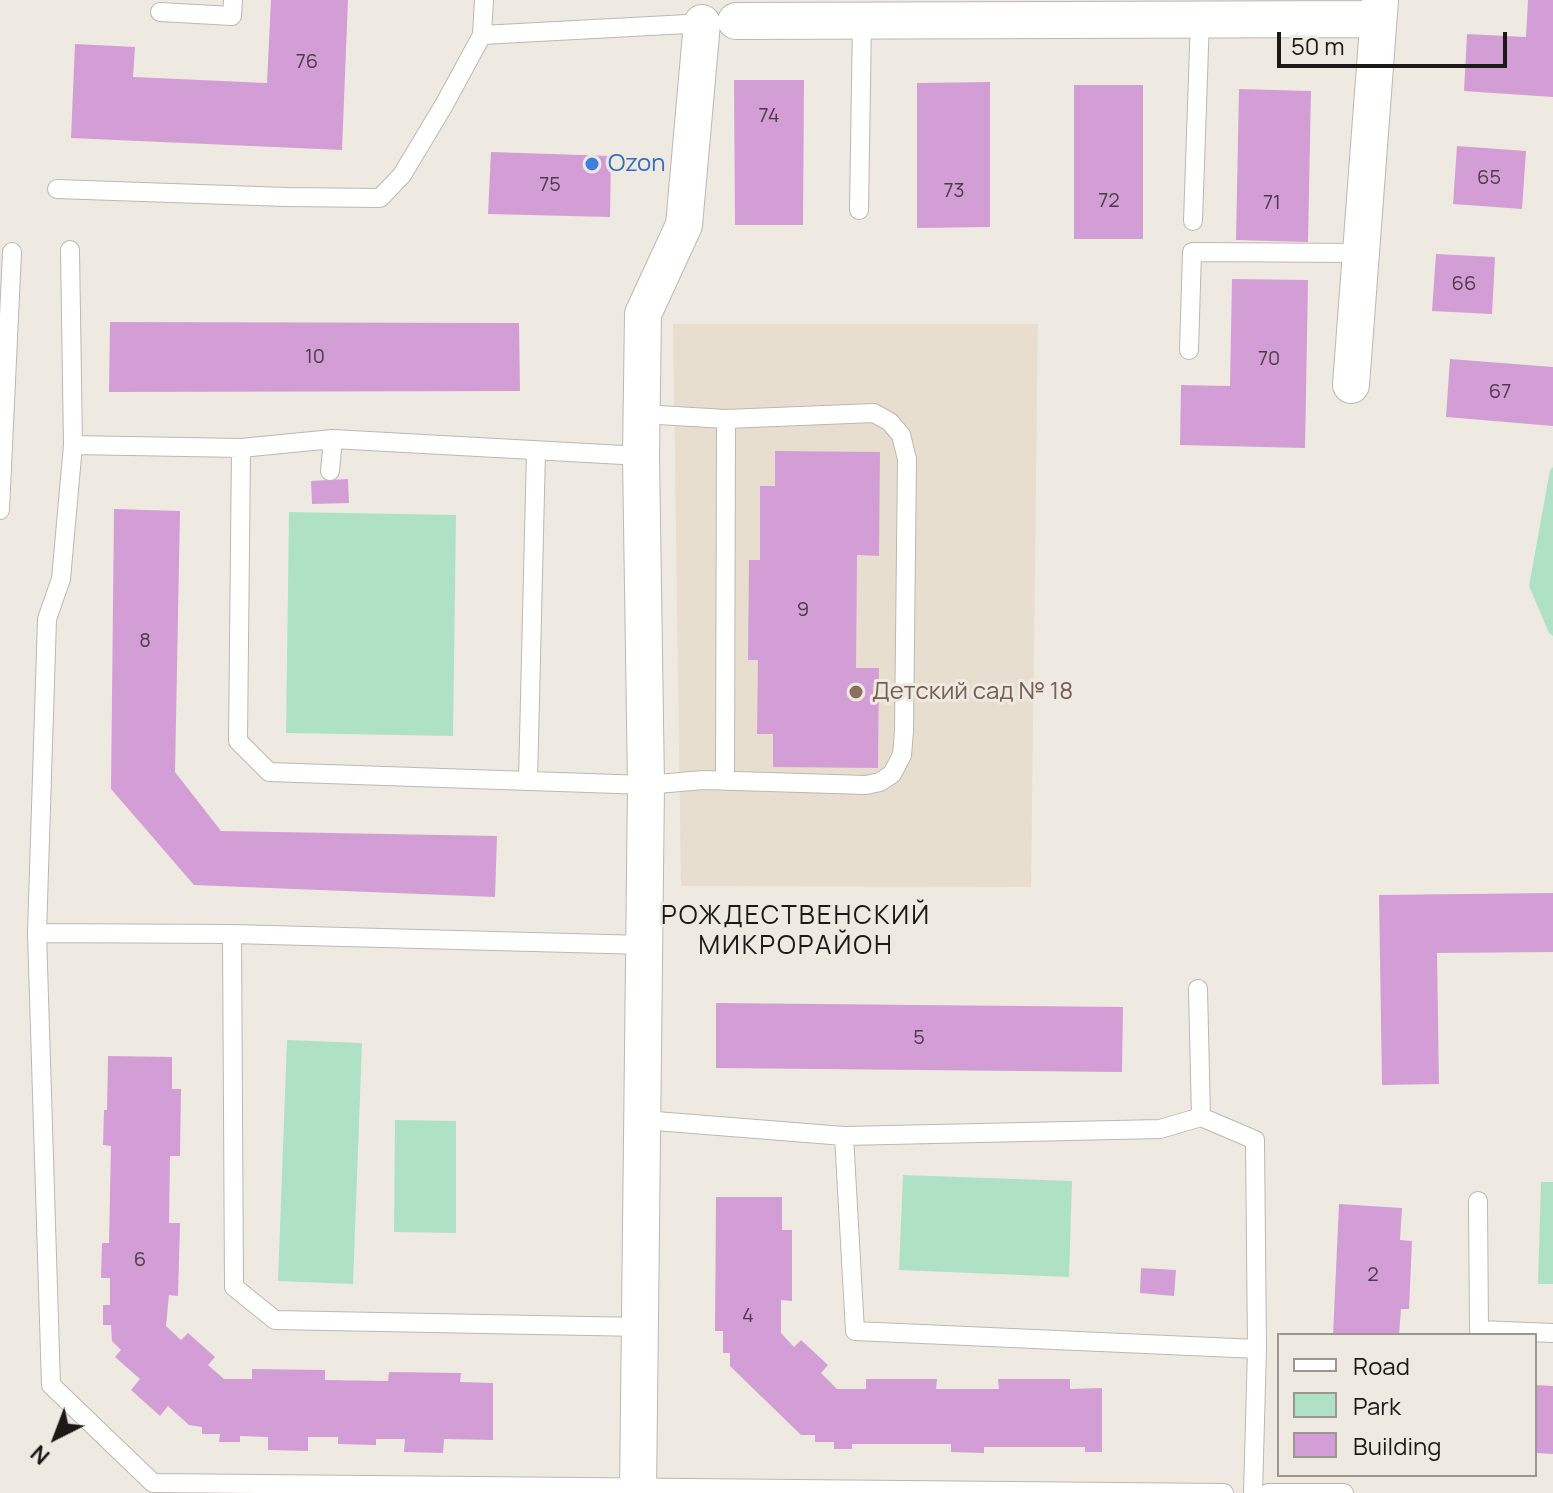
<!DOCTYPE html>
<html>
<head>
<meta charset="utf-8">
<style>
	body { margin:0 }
	#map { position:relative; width:1553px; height:1493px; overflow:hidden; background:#efeae1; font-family:Manrope,sans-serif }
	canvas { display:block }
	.legend { position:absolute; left:1277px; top:1333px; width:260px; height:144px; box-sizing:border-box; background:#efeae1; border:2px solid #9b9790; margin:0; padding:10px 14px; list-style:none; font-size:24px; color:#1c1a17 }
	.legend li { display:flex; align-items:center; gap:16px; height:40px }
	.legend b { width:40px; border:2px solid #9b9790 }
	.north { position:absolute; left:16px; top:1397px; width:80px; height:80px; -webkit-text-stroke:6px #efeae1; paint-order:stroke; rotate:222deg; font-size:22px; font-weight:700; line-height:32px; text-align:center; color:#1c1a17 }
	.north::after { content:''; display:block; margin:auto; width:28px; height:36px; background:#1c1a17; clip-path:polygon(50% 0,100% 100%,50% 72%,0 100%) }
	.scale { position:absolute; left:1277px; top:32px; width:230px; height:36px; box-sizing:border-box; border:4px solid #1c1a17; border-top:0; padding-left:10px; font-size:24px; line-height:28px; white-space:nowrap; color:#1c1a17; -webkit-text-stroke:6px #efeae1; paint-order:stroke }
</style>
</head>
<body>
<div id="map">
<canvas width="1553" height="1493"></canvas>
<ul class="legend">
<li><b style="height:10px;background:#fff"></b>Road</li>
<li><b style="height:22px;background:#afe2c5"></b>Park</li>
<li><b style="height:22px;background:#d39ed5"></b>Building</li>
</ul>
<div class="north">N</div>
<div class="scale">50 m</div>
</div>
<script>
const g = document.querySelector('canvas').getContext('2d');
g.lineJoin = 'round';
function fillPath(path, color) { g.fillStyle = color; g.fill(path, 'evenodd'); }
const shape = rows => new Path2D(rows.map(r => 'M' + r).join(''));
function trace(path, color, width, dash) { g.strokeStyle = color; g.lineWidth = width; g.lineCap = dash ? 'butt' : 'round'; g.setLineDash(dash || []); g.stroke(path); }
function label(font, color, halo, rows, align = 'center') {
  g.font = font + ' Manrope,sans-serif'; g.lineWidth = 6; g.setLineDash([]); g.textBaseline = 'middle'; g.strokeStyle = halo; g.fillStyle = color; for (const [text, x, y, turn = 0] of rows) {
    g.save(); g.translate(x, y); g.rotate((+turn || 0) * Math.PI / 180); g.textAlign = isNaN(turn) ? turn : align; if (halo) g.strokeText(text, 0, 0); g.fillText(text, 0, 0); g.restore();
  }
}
fillPath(shape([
	[673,324,1038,324,1031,887,681,886]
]), '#e7decf');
fillPath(shape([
	[1553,467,1553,636,1549,633,1529,586,1550,470],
	[289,512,456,515,453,736,286,733],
	[287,1040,362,1043,353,1284,278,1281],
	[395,1120,456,1121,456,1233,394,1232],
	[903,1175,1072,1181,1069,1277,899,1270],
	[1541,1182,1553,1182,1553,1284,1538,1284]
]), '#afe2c5');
fillPath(shape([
	[271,0,348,0,342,150,71,138,75,44,135,47,133,77,267,83],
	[1528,0,1553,0,1553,97,1464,91,1467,34,1526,37],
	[734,80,804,80,803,225,735,225],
	[990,82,990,227,917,228,917,83],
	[1074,85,1143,85,1143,239,1074,239],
	[1239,89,1311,91,1308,242,1236,240],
	[1457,146,1526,151,1522,209,1453,204],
	[491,152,611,156,610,217,488,214],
	[1436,254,1495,257,1492,314,1432,311],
	[1232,279,1308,280,1305,448,1180,445,1181,385,1230,386],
	[110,322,519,323,520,391,109,392],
	[1450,359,1553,367,1553,426,1446,417],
	[775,451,880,452,879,556,857,555,856,668,879,668,878,768,773,767,773,734,757,734,758,660,748,660,749,560,760,560,760,486,775,486],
	[348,479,349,503,312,504,311,481],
	[114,509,180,511,175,772,221,831,497,836,495,897,194,885,111,789],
	[1553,893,1553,952,1437,953,1439,1084,1382,1085,1379,895],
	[716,1003,1123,1007,1122,1072,716,1068],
	[108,1056,172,1057,172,1089,181,1089,180,1156,170,1156,169,1223,180,1223,178,1296,169,1295,166,1326,181,1340,188,1333,215,1357,208,1365,224,1379,252,1379,252,1369,325,1370,325,1380,388,1381,389,1372,461,1373,460,1382,493,1383,493,1440,444,1439,443,1453,404,1452,405,1439,376,1439,376,1445,338,1444,338,1437,308,1437,308,1451,268,1450,268,1437,240,1436,240,1442,219,1442,220,1434,202,1434,202,1427,189,1425,168,1406,160,1416,131,1390,140,1379,115,1357,121,1350,112,1341,111,1325,103,1325,103,1305,110,1305,110,1278,101,1278,102,1243,109,1243,111,1146,103,1145,104,1110,107,1110],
	[716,1197,782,1197,782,1230,792,1230,792,1301,781,1300,781,1333,794,1347,801,1340,828,1365,821,1373,837,1389,866,1389,866,1379,937,1379,936,1389,999,1389,998,1379,1070,1379,1070,1389,1102,1388,1102,1452,1085,1452,1085,1447,984,1447,984,1453,951,1452,951,1444,852,1444,852,1449,834,1449,834,1442,815,1442,815,1435,801,1435,730,1366,730,1353,723,1353,723,1331,715,1331],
	[1339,1204,1402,1208,1400,1240,1412,1241,1409,1309,1401,1309,1399,1335,1333,1335],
	[1141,1268,1176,1270,1174,1296,1140,1293],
	[1535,1385,1553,1386,1553,1454,1535,1453]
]), '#d39ed5');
const lane = shape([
	[160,12,232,16,233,0],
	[482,35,484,0],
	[57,189,286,197,380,198,402,175,444,105,482,35,706,23],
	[859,210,862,21],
	[1193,221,1200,19],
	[70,250,73,445],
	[1189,350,1192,252,1361,253],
	[333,439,641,456],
	[241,448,73,445,61,579,47,619,37,933,232,934,645,945],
	[330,471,333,439,241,448,238,741,269,772,646,785,703,780,866,785,880,782,892,774,902,755,904,731,907,459,901,435,890,422,874,413,726,419,641,414],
	[0,510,12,252],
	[528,781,536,451],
	[725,781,726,419],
	[37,933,51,1385,153,1483,1224,1493],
	[232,934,234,1287,275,1320,641,1327],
	[1198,989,1201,1117,1160,1129,844,1136,855,1331,1257,1349,1253,1493],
	[1201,1117,1255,1140,1257,1349],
	[643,1120,844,1136],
	[1478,1201,1479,1330,1553,1333],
	[1268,1493,1344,1493]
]);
const street = shape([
	[736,21,1378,19],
	[1351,385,1380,0],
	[638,1493,646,785,641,456,643,314,684,225,702,23]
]);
trace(lane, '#bdb8af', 20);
trace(street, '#bdb8af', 38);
trace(lane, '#fff', 18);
trace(street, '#fff', 36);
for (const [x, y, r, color] of [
	[592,164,8,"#3f7fe0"],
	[856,692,8,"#8d6e63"]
]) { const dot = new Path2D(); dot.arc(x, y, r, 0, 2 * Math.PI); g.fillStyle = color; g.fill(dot); trace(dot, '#efeae1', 3); }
label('20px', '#4a3b46', null, [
	["76",307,62],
	["74",769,116],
	["65",1489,178],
	["75",550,185],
	["73",954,191],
	["72",1109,201],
	["71",1272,203],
	["66",1464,284],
	["10",315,357],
	["70",1269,359],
	["67",1500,392],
	["9",803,610],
	["8",145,641],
	["5",919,1038],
	["6",140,1260],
	["2",1373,1275],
	["4",748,1316]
]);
label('24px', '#366cbe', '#efeae1', [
	["Ozon",608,164]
], 'left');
label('24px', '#785e54', '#efeae1', [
	["Детский сад № 18",872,692]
], 'left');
g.letterSpacing = '2px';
label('26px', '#1c1a17', '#efeae1', [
	["РОЖДЕСТВЕНСКИЙ",796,917],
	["МИКРОРАЙОН",796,947]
]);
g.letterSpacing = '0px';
</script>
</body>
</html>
